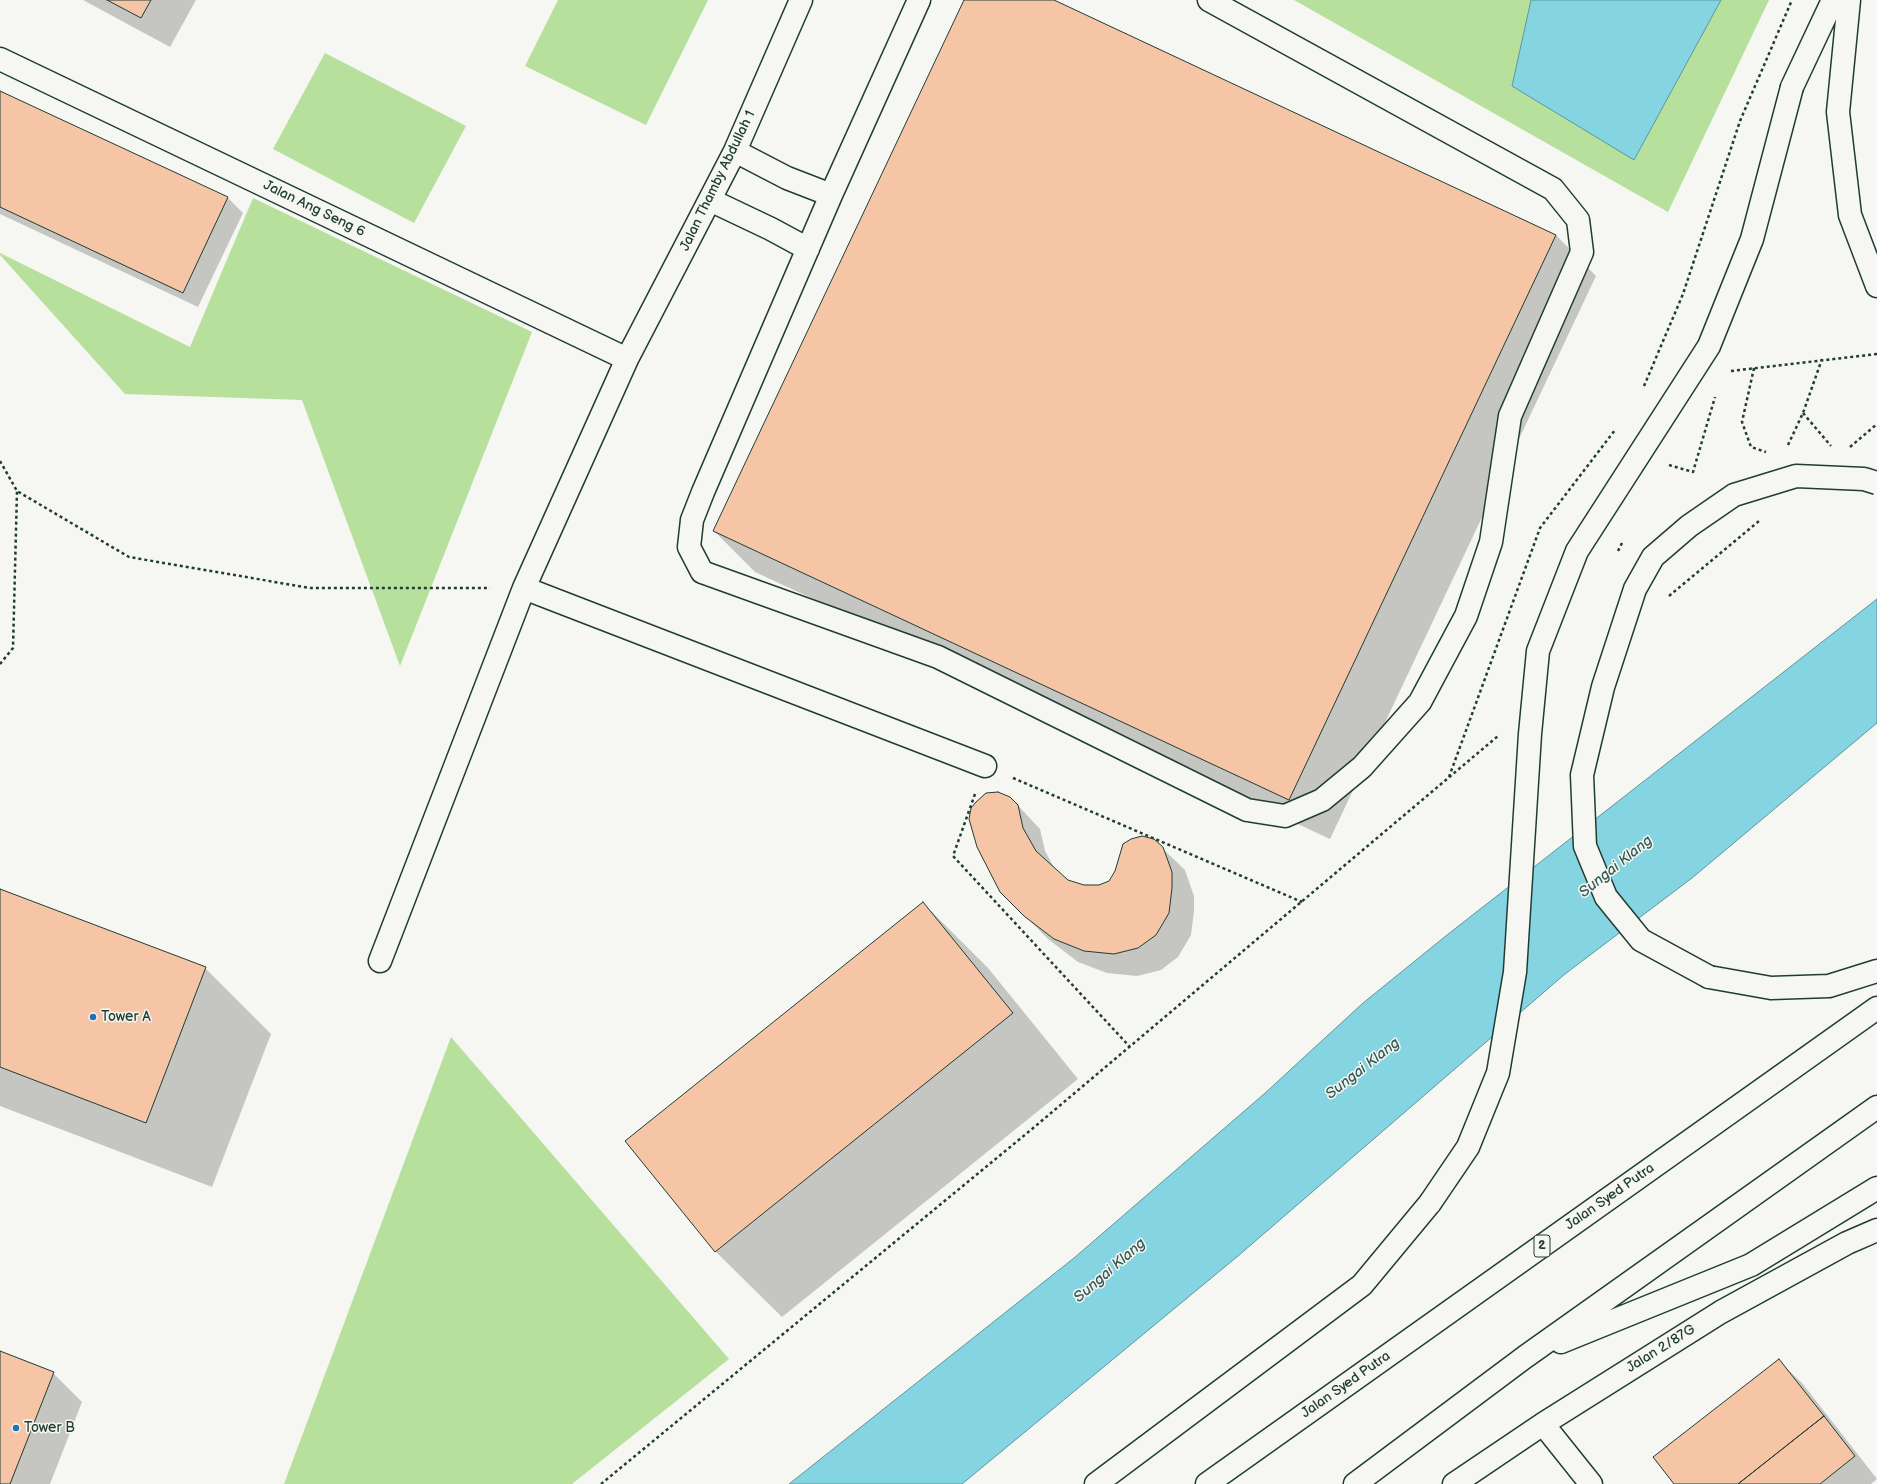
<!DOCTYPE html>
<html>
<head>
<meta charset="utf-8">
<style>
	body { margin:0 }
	canvas { display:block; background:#f6f6f2 }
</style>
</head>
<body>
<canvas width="1877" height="1484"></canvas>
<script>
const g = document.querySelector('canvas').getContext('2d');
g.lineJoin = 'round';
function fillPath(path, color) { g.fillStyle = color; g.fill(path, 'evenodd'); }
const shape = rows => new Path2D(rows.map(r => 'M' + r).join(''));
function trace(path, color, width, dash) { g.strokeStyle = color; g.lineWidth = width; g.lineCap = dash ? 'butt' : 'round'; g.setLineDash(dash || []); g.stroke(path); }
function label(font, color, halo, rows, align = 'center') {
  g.font = font + ' "Balsamiq Sans",sans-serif'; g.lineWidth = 3; g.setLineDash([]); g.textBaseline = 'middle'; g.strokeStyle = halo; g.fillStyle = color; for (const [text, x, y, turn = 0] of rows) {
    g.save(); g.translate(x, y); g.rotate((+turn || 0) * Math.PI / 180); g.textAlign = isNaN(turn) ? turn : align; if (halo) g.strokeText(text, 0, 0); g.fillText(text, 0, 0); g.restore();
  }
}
fillPath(shape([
	[558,0,708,0,646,125,525,66],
	[1294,0,1769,0,1668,212],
	[325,53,466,126,414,223,273,149],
	[253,198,532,332,400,666,302,400,125,394,0,255,0,253,190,347],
	[451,1037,729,1359,572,1484,284,1484]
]), '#b7e09d');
const water = shape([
	[1531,0,1721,0,1634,160,1512,86,1531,0],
	[1877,599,1877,723,1692,878,1565,974,1238,1256,962,1484,789,1484,1074,1258,1264,1094,1363,1003,1447,935,1877,599]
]);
fillPath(water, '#85d4e2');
trace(water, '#5c989c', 1);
fillPath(shape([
	[83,0,196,0,170,47],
	[965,0,1052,0,1556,235,1596,276,1330,839,755,572,714,531],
	[0,92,228,198,243,213,198,307,0,214],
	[1010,797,1040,829,1045,851,1056,871,1067,881,1084,886,1100,886,1110,882,1162,848,1185,870,1194,896,1194,911,1191,935,1178,957,1161,970,1137,976,1107,973,1078,962,1048,939,1001,892],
	[0,890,205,968,271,1034,212,1187,0,1106],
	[923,903,988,968,1078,1079,782,1317,716,1252,626,1141],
	[0,1352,53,1373,82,1402,50,1484,0,1484],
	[1779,1361,1802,1383,1877,1479,1871,1484,1676,1484]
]), '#0003');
const building = shape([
	[107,0,151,0,141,18,107,0],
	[964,0,1054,0,1556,235,1289,800,713,531,964,0],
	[0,91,228,197,183,293,0,207,0,91],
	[998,792,1010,797,1018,805,1023,828,1036,851,1068,880,1084,885,1099,885,1109,881,1115,871,1123,844,1131,839,1142,836,1154,839,1163,847,1172,872,1172,888,1169,913,1156,935,1138,948,1114,954,1084,951,1054,939,1024,916,1000,892,977,847,969,819,971,808,976,802,986,793,998,792],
	[0,889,206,967,146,1123,0,1067,0,889],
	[923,902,1013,1013,715,1252,625,1141,923,902],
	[0,1351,54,1372,10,1484,0,1484,0,1351],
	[1779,1359,1824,1416,1738,1484,1674,1484,1653,1457,1779,1359],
	[1824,1416,1855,1456,1820,1484,1738,1484,1824,1416]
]);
fillPath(building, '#f6c5a6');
trace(building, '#1f3d34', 1);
const minor = shape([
	[919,0,831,195,703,492,692,520,689,547,702,572,938,657,1247,810,1285,816,1322,800,1362,767,1420,702,1466,616,1491,542,1510,416,1582,252,1578,220,1553,189,1209,0],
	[0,59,627,359],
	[735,151,787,178,831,195],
	[710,200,771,229,808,249],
	[524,588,985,766],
	[380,961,524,588,627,359,735,151,801,0],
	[1543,1424,1591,1484],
	[1454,1484,1543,1424,1721,1312,1847,1243,1877,1230]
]);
const major = shape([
	[1849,0,1838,112,1850,215,1877,286],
	[1792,87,1833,0],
	[1709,977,1771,988,1829,986,1877,971],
	[1561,1342,1751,1265,1877,1188],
	[1096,1484,1362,1285,1430,1203],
	[1207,1484,1877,1008],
	[1355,1484,1525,1357,1877,1107]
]);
trace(minor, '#1f3d34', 25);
trace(major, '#1f3d34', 25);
trace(shape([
	[1754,368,1742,422,1751,447,1766,452],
	[1731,371,1877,354],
	[1644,386,1683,294,1740,121,1792,0],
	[1803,413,1831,446],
	[1788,445,1803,413,1822,359],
	[1850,447,1877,424],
	[0,461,17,491,129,557,310,588,490,588],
	[1669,465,1693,472,1715,397],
	[1618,551,1623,541],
	[1669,596,1759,521],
	[0,664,13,648,17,491],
	[1449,777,1540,528,1615,430],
	[1013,778,1302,902],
	[975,794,953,856,1130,1047],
	[601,1484,1032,1129,1498,736]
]), '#1f3d34', 2.5, [3, 3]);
trace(minor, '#f6f6f2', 22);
trace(major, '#f6f6f2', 22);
const majorBridge = shape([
	[1709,977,1641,940,1606,897,1585,846,1582,775,1603,687,1635,589,1653,557,1689,526,1734,495,1796,476,1864,479,1877,483],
	[1430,1203,1468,1147,1498,1073,1515,972,1530,734,1538,651,1577,551,1709,346,1752,239,1792,87]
]);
trace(majorBridge, '#1f3d34', 25, []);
trace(majorBridge, '#f6f6f2', 22);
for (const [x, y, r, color] of [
	[93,1017,4,"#1f6fb2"],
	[16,1428,4,"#1f6fb2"]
]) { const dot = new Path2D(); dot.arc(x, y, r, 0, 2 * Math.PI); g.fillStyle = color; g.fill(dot); trace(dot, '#f6f6f2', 1.5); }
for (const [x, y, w] of [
	[1542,1246,16]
]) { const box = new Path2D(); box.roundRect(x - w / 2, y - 11, w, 22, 3); g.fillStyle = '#f6f6f2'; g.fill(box); trace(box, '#1f3d34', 1); }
label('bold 13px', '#1f3d34', null, [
	["2",1542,1246]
]);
label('14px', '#1f3d34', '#f6f6f2', [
	["Jalan Thamby Abdullah 1",718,181,-64],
	["Jalan Ang Seng 6",314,209,26],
	["Jalan Syed Putra",1610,1197,-35],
	["Jalan 2/87G",1661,1349,-32],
	["Jalan Syed Putra",1346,1385,-35]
]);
label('14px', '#1f3d34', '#f6f6f2', [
	["Tower A",101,1017],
	["Tower B",24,1428]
], 'left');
label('italic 15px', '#335b57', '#f6f6f2', [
	["Sungai Klang",1616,867,-39],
	["Sungai Klang",1363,1069,-38],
	["Sungai Klang",1110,1271,-41]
]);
</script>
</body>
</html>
